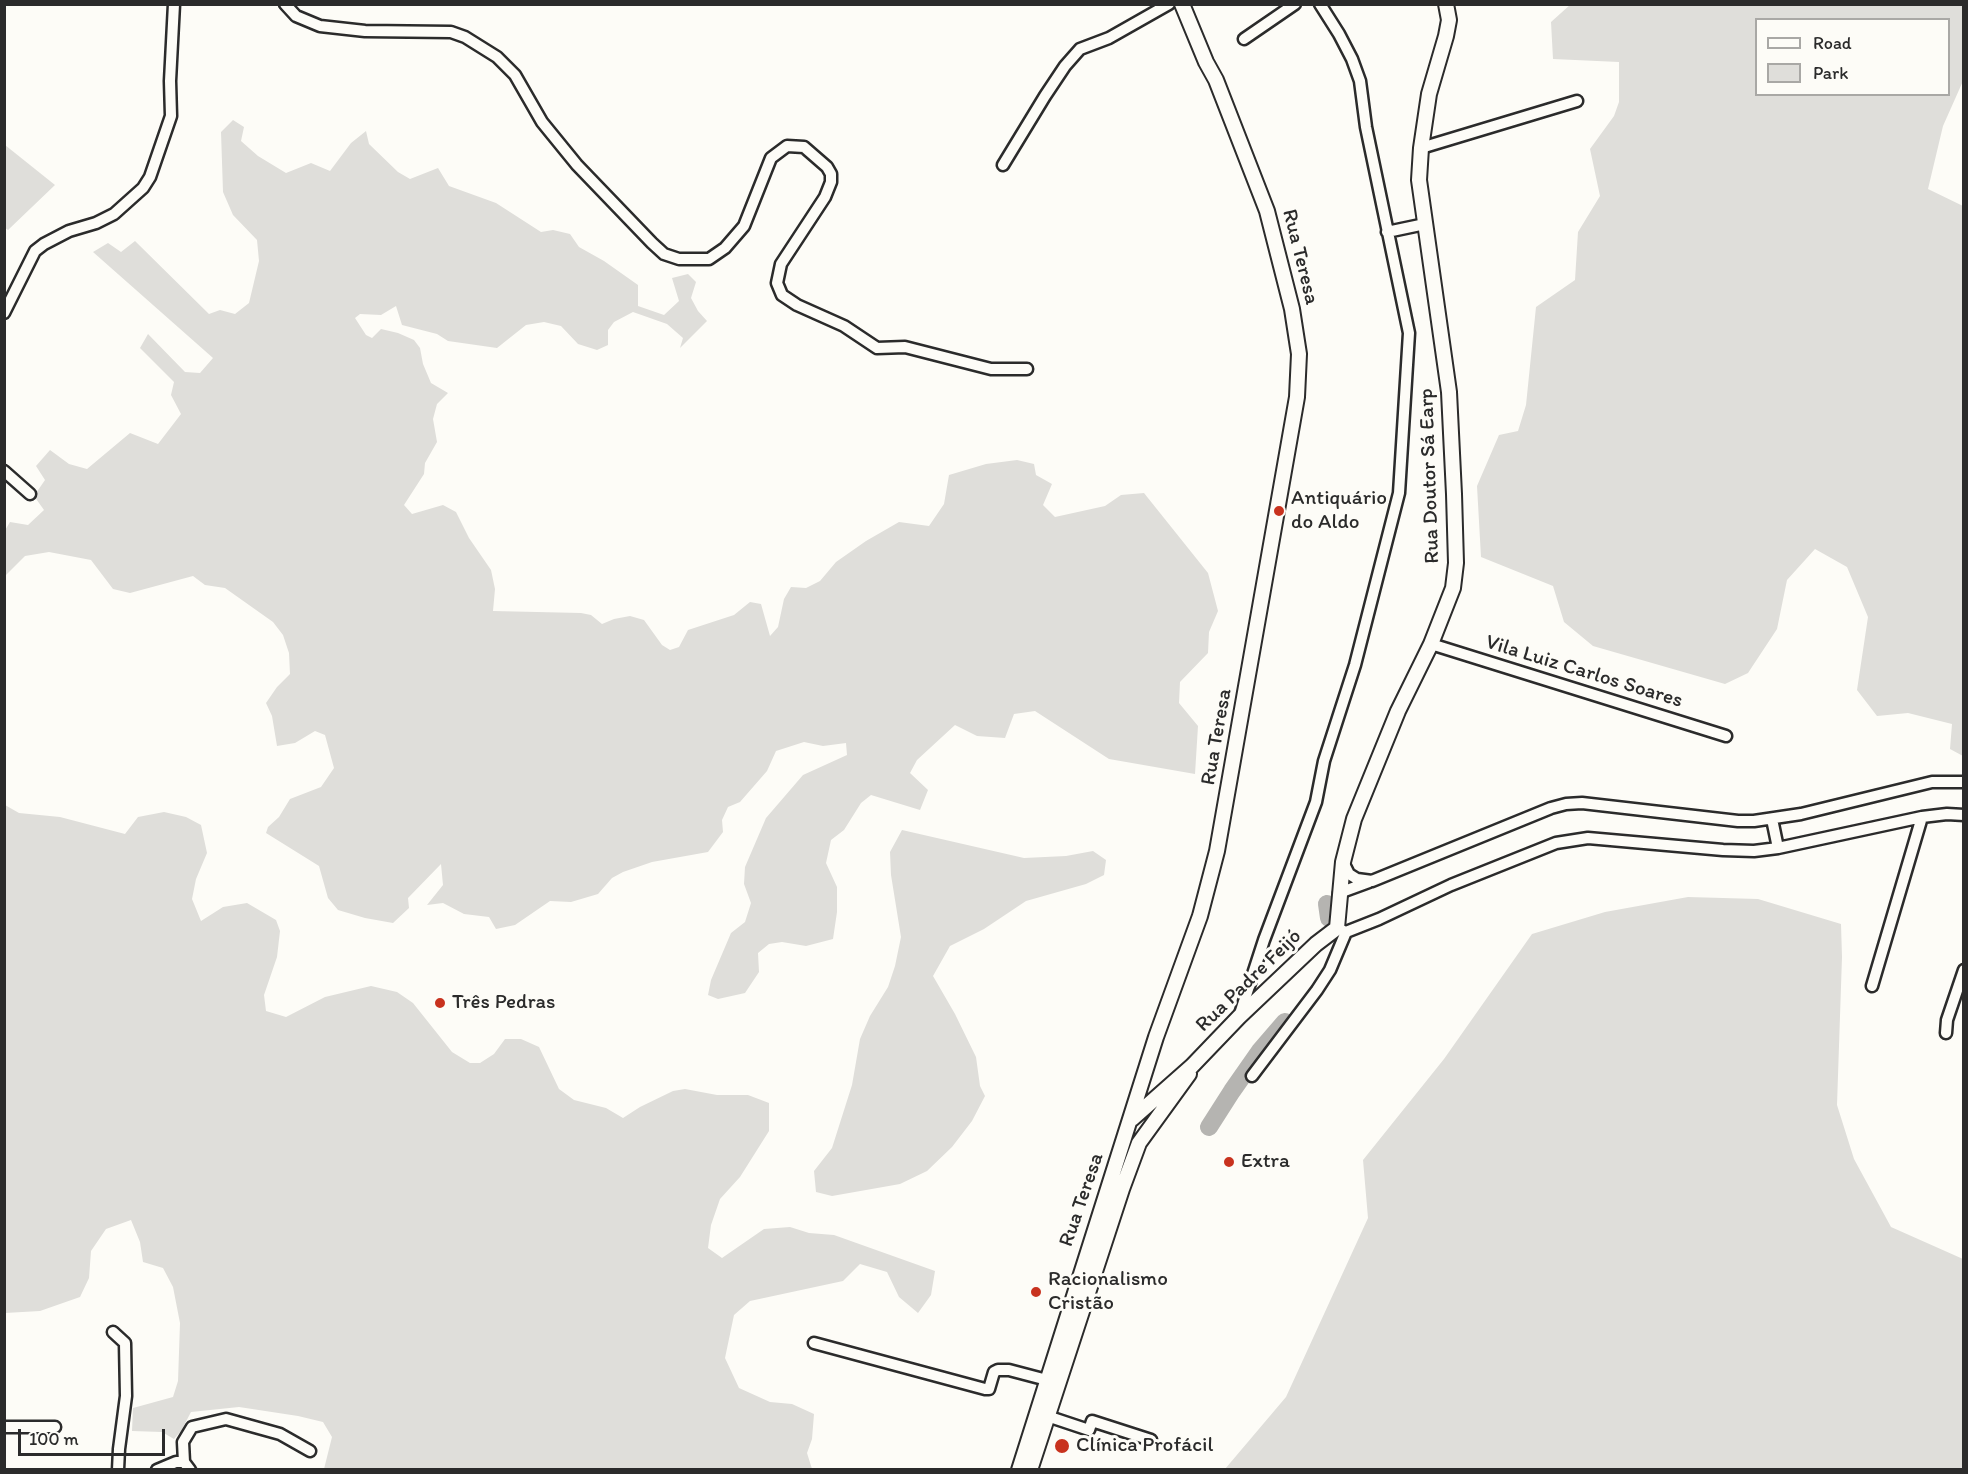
<!DOCTYPE html>
<html>
<head>
<meta charset="utf-8">
<style>
	body { margin:0 }
	#map { position:relative; width:1968px; height:1474px; overflow:hidden; background:#fdfcf7; font-family:Itim,sans-serif }
	canvas { display:block }
	.frame { position:absolute; inset:0; border:6px solid #2b2b2b; pointer-events:none }
	.legend { position:absolute; left:1755px; top:18px; width:195px; height:78px; box-sizing:border-box; background:#fdfcf7; border:2px solid #a9a8a5; margin:0; padding:8px 10px; list-style:none; font-size:18px; color:#2b2b2b }
	.legend li { display:flex; align-items:center; gap:12px; height:30px }
	.legend b { width:30px; border:2px solid #a9a8a5 }
	.scale { position:absolute; left:18px; top:1429px; width:147px; height:27px; box-sizing:border-box; border:3px solid #2b2b2b; border-top:0; padding-left:8px; font-size:18px; line-height:21px; white-space:nowrap; color:#2b2b2b; -webkit-text-stroke:4px #fdfcf7; paint-order:stroke }
</style>
</head>
<body>
<div id="map">
<canvas width="1968" height="1474"></canvas>
<div class="frame"></div>
<ul class="legend">
<li><b style="height:8px;background:#fdfcf7"></b>Road</li>
<li><b style="height:16px;background:#dfdeda"></b>Park</li>
</ul>
<div class="scale">100 m</div>
</div>
<script>
const g = document.querySelector('canvas').getContext('2d');
g.lineJoin = 'round';
function fillPath(path, color) { g.fillStyle = color; g.fill(path, 'evenodd'); }
const shape = rows => new Path2D(rows.map(r => 'M' + r).join(''));
function trace(path, color, width, dash) { g.strokeStyle = color; g.lineWidth = width; g.lineCap = dash ? 'butt' : 'round'; g.setLineDash(dash || []); g.stroke(path); }
function label(font, color, halo, rows, align = 'center') {
  g.font = font + ' Itim,sans-serif'; g.lineWidth = 6; g.setLineDash([]); g.textBaseline = 'middle'; g.strokeStyle = halo; g.fillStyle = color; for (const [text, x, y, turn = 0] of rows) {
    g.save(); g.translate(x, y); g.rotate((+turn || 0) * Math.PI / 180); g.textAlign = isNaN(turn) ? turn : align; if (halo) g.strokeText(text, 0, 0); g.fillText(text, 0, 0); g.restore();
  }
}
fillPath(shape([
	[1571,4,1963,5,1963,81,1943,126,1928,189,1963,206,1963,756,1950,749,1952,724,1908,713,1877,716,1857,690,1868,617,1847,567,1815,549,1787,580,1777,629,1748,673,1725,684,1593,646,1564,622,1553,586,1481,557,1477,486,1499,435,1518,431,1526,405,1536,307,1575,280,1578,232,1600,196,1590,149,1614,116,1619,102,1619,62,1553,59,1551,22],
	[1756,20,1948,20,1948,94,1756,94],
	[233,120,244,127,241,141,258,156,286,173,311,163,330,171,351,143,366,131,369,144,398,172,410,179,438,168,449,186,496,203,541,232,553,230,570,234,579,247,604,261,638,285,638,306,664,315,679,301,672,278,688,274,696,282,691,298,698,311,707,321,680,348,683,338,667,324,633,312,614,322,608,330,608,345,597,350,578,344,561,326,544,322,526,325,497,348,448,341,437,334,402,325,396,306,381,315,360,314,355,318,366,335,372,338,381,329,398,333,414,340,420,348,423,364,431,383,448,393,437,404,433,419,437,442,425,463,424,474,404,505,412,514,443,505,456,512,469,538,491,570,495,589,493,611,581,613,591,615,602,624,614,619,630,616,644,620,662,645,670,650,679,647,688,630,734,615,750,602,761,604,770,636,778,627,784,599,791,587,806,588,820,581,836,562,866,541,899,522,929,526,944,504,949,475,986,464,1017,460,1034,464,1036,475,1052,484,1043,505,1055,517,1105,506,1121,495,1144,493,1208,573,1218,611,1209,632,1208,653,1180,682,1179,703,1198,726,1195,774,1109,759,1035,711,1014,714,1005,738,977,736,955,725,917,760,910,773,928,790,920,810,871,795,861,803,844,830,831,840,826,863,837,887,837,912,833,939,806,946,782,942,769,944,758,953,759,972,745,993,718,999,708,995,711,980,731,933,745,922,751,903,744,884,745,867,766,818,803,775,847,755,846,743,823,746,804,742,776,751,767,771,740,802,728,807,722,820,723,832,708,852,652,862,623,872,612,878,598,894,571,902,550,901,515,925,496,929,489,917,464,914,443,903,427,905,443,885,441,864,408,898,409,908,393,923,365,918,338,910,328,898,319,866,266,833,268,827,279,817,290,799,321,787,334,768,325,735,315,731,295,743,277,746,272,716,266,703,277,687,290,674,289,653,283,635,273,622,225,588,205,585,193,576,130,593,113,589,91,560,49,552,25,556,5,576,4,532,10,522,28,525,44,510,34,496,45,480,36,466,50,450,69,464,87,469,130,433,158,444,181,414,171,395,174,382,140,348,148,334,185,372,200,373,213,358,93,252,108,243,121,252,135,241,209,314,220,310,235,314,249,303,259,261,257,240,233,215,223,192,221,132],
	[5,145,55,185,8,230,4,227],
	[5,805,19,813,60,817,125,834,138,817,164,812,186,817,201,825,207,853,196,879,192,899,201,921,223,907,247,903,276,920,280,931,277,957,264,995,266,1011,286,1017,325,997,371,986,397,992,413,1003,452,1052,470,1063,480,1063,494,1054,505,1039,521,1039,539,1047,559,1089,574,1100,606,1108,623,1118,640,1107,673,1091,685,1089,717,1095,748,1095,769,1103,769,1131,740,1177,720,1199,711,1225,708,1248,722,1258,764,1229,790,1227,809,1233,834,1235,935,1271,931,1295,918,1313,899,1297,887,1272,860,1264,843,1281,750,1301,734,1315,725,1358,739,1388,770,1402,792,1404,814,1414,812,1439,807,1453,812,1469,324,1469,332,1437,323,1422,298,1416,239,1407,191,1412,181,1431,174,1439,162,1432,132,1431,133,1408,173,1397,178,1381,180,1323,173,1287,163,1268,143,1262,140,1242,131,1220,106,1229,91,1251,89,1278,80,1297,40,1311,5,1313],
	[902,830,1024,858,1066,856,1093,851,1106,860,1104,875,1086,884,1026,901,984,929,950,946,933,976,955,1014,976,1057,980,1086,985,1096,972,1121,952,1147,927,1171,900,1184,832,1196,816,1192,814,1171,832,1148,852,1085,860,1039,870,1016,888,987,895,966,901,937,891,875,890,852],
	[1688,897,1758,899,1841,924,1842,957,1837,1105,1854,1159,1891,1227,1963,1259,1963,1469,1225,1469,1286,1397,1368,1218,1363,1160,1444,1059,1532,934,1605,912]
]), '#dfdeda');
trace(shape([
	[1327,904,1329,918],
	[1209,1127,1232,1091,1260,1051,1285,1022]
]), '#b5b4b1', 18);
const minor = shape([
	[285,4,296,16,320,26,365,31,451,32,465,37,497,57,515,75,542,122,577,165,652,243,664,254,679,259,709,259,725,248,744,226,771,158,787,146,804,147,827,167,831,174,831,182,825,197,781,264,777,283,782,295,797,305,844,326,877,348,905,347,991,369,1027,369],
	[1244,39,1295,4],
	[1421,148,1577,101],
	[1003,165,1045,96,1065,66,1080,49,1109,38,1169,4],
	[1387,232,1425,224],
	[4,313,35,251,44,244,69,231,96,223,114,214,143,188,150,177,171,116,170,81,174,4],
	[4,471,30,494],
	[1431,644,1726,736],
	[1772,819,1778,848],
	[1343,862,1349,874,1357,879,1372,881,1551,808,1566,804,1582,803,1738,821,1754,821,1801,814,1932,782,1964,782],
	[1339,893,1369,882],
	[1337,928,1346,932,1379,919,1451,885,1556,843,1588,838,1723,850,1754,851,1778,848,1922,817,1947,814,1964,815],
	[1872,986,1922,817],
	[1239,1017,1264,940,1316,802,1324,761,1355,665,1399,493,1409,333,1366,127,1360,81,1352,59,1339,34,1320,4],
	[1946,1033,1947,1020,1964,970],
	[1252,1076,1317,990,1330,970,1346,932],
	[113,1332,125,1343,126,1396,119,1449,118,1470],
	[814,1343,985,1389,989,1389,994,1372,998,1370,1009,1370,1047,1380],
	[1047,1416,1089,1430,1092,1421,1151,1440],
	[4,1427,55,1427],
	[184,1462,183,1442,192,1427,226,1419,280,1434,310,1451],
	[157,1470,176,1462,184,1462,190,1470]
]);
const major = shape([
	[1132,1119,1192,1066,1239,1017,1316,944,1337,928,1343,862,1354,819,1398,711,1431,644,1453,588,1456,563,1454,494,1449,392,1419,180,1421,148,1429,94,1446,36,1449,20,1446,4],
	[1019,1470,1156,1037,1200,916,1217,851,1297,397,1299,354,1292,309,1267,211,1216,80,1206,62,1182,4],
	[1030,1470,1122,1189,1139,1143,1189,1074]
]);
trace(minor, '#2b2b2b', 15);
trace(major, '#2b2b2b', 18);
trace(minor, '#fdfcf7', 10);
trace(major, '#fdfcf7', 14);
for (const [x, y, r, color] of [
	[1279,511,6,"#c8321e"],
	[440,1003,6,"#c8321e"],
	[1229,1162,6,"#c8321e"],
	[1036,1292,6,"#c8321e"],
	[1062,1446,8,"#c8321e"]
]) { const dot = new Path2D(); dot.arc(x, y, r, 0, 2 * Math.PI); g.fillStyle = color; g.fill(dot); trace(dot, '#fdfcf7', 2); }
label('21px', '#2b2b2b', '#fdfcf7', [
	["Rua Teresa",1300,257,76],
	["Rua Doutor Sá Earp",1430,476,-92],
	["Vila Luiz Carlos Soares",1584,672,17],
	["Rua Teresa",1217,737,-80],
	["Rua Padre Feijó",1249,981,-44],
	["Rua Teresa",1082,1200,-71]
]);
label('21px', '#2b2b2b', '#fdfcf7', [
	["Antiquário",1291,499],
	["do Aldo",1291,523],
	["Três Pedras",452,1003],
	["Extra",1241,1162],
	["Racionalismo",1048,1280],
	["Cristão",1048,1304],
	["Clínica Profácil",1076,1446]
], 'left');
</script>
</body>
</html>
